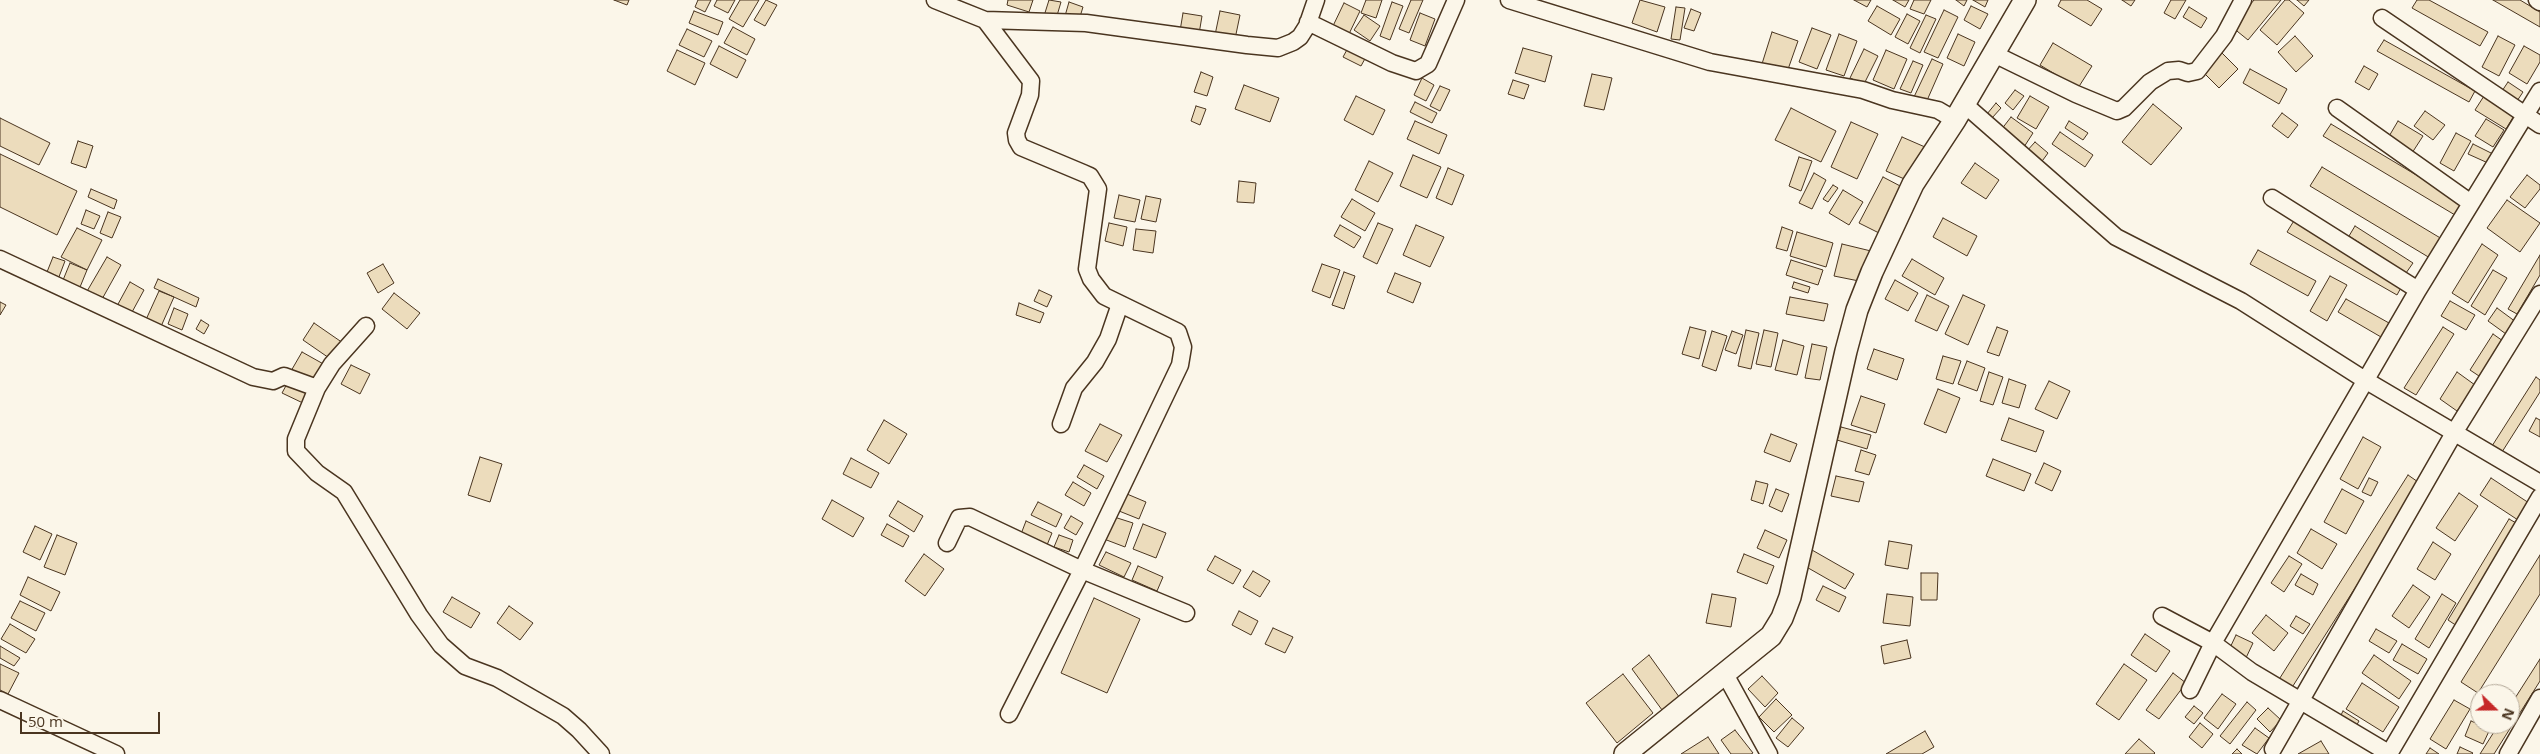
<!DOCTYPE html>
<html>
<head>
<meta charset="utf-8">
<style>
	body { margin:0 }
	#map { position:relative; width:2540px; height:754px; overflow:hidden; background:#fbf6e9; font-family:"Open Sans",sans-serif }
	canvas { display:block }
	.north { position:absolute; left:2470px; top:684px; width:50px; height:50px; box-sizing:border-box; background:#fbf6e9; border:1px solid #b4a999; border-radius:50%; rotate:112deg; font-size:14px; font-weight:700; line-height:20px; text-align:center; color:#4a3520 }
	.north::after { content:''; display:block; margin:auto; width:18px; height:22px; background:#c62828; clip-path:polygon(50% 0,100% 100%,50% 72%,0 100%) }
	.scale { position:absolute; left:20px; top:712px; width:140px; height:22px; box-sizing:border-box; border:2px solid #4a3520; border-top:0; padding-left:6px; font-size:15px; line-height:18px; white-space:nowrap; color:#4a3520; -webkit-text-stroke:4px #fbf6e9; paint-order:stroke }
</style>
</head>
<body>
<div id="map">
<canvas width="2540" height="754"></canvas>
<div class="north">N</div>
<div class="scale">50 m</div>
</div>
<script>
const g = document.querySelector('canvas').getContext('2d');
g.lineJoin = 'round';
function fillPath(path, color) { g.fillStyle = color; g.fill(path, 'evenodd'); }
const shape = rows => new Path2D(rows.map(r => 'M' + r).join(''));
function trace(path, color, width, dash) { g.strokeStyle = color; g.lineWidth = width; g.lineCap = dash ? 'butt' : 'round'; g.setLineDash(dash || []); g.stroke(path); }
const building = shape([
	[614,0,629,0,627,5,614,0],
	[698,0,711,0,705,12,695,7,698,0],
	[717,0,735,0,728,13,714,6,717,0],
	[740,0,759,0,743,27,729,19,740,0],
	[766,0,777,5,765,26,754,20,766,0],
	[1008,0,1033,0,1029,12,1007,5,1008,0],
	[1049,0,1061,2,1056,19,1044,16,1049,0],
	[1366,0,1382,0,1376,18,1361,13,1366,0],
	[1411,0,1423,0,1409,33,1399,29,1411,0],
	[1640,0,1665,7,1657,32,1632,23,1640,0],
	[1854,0,1871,0,1867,7,1854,0],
	[1893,0,1909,0,1905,7,1893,0],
	[1914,0,1931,0,1924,14,1910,9,1914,0],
	[1956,0,1967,0,1964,6,1956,0],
	[1973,0,1988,0,1985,7,1973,0],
	[2061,0,2087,0,2102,9,2091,26,2058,6,2061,0],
	[2122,0,2135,0,2131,6,2122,0],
	[2171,0,2186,0,2175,19,2164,13,2171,0],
	[2254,0,2281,0,2248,40,2232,27,2254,0],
	[2285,0,2289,0,2304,13,2277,45,2260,30,2285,0],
	[2297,0,2309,0,2304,6,2297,0],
	[2417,0,2429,0,2488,32,2480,46,2412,8,2417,0],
	[2493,0,2520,0,2540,12,2540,27,2493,0],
	[1069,2,1083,7,1079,20,1065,16,1069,2],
	[1392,2,1403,6,1390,40,1380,36,1392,2],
	[1344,3,1360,11,1348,36,1332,28,1344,3],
	[1877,6,1900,19,1891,35,1868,21,1877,6],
	[1971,6,1988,14,1980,29,1964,20,1971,6],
	[1676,7,1685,8,1680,40,1671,39,1676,7],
	[2189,7,2207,18,2201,28,2183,17,2189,7],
	[1691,9,1701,13,1694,31,1684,28,1691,9],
	[1944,10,1958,17,1938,58,1924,52,1944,10],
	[694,11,723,22,718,35,689,23,694,11],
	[1220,11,1240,15,1235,39,1215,35,1220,11],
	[1183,13,1202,16,1199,34,1180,31,1183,13],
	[1420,13,1435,19,1425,46,1410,40,1420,13],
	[1907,14,1920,21,1908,44,1895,37,1907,14],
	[1364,15,1380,26,1370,41,1354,30,1364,15],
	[1926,15,1936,19,1920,53,1910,48,1926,15],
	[733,27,755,39,747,55,724,43,733,27],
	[1812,28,1831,35,1817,69,1799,62,1812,28],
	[687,29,712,41,704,57,679,45,687,29],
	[1772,32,1798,41,1786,75,1761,67,1772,32],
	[1839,34,1857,41,1844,76,1826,70,1839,34],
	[1958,34,1975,42,1964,66,1947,58,1958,34],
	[2295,36,2313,56,2296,72,2278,52,2295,36],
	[2498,36,2515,45,2499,76,2482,67,2498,36],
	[2384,40,2475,91,2469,102,2377,51,2384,40],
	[2053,43,2092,66,2078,88,2040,65,2053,43],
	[719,46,746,60,737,78,710,64,719,46],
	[1349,46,1367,55,1361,66,1343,57,1349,46],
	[2524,46,2540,55,2540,62,2527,84,2509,73,2524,46],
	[1523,48,1552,56,1545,82,1515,73,1523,48],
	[1864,49,1878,56,1864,84,1850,78,1864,49],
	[677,50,705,63,695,85,667,71,677,50],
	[1886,50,1907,59,1894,89,1873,80,1886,50],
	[2221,52,2238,69,2219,88,2202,71,2221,52],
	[1932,59,1943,64,1925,105,1913,99,1932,59],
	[1913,61,1923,65,1911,93,1900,89,1913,61],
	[2364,66,2378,74,2369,90,2355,82,2364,66],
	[2250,69,2287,89,2279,104,2243,83,2250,69],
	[1201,72,1213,77,1207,96,1194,92,1201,72],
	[1592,74,1612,78,1604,110,1584,106,1592,74],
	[1422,78,1434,85,1426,101,1414,95,1422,78],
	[1513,80,1529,85,1524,99,1508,94,1513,80],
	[2508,82,2523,92,2517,101,2502,91,2508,82],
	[1244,85,1279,98,1270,122,1235,109,1244,85],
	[1440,86,1450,90,1440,111,1430,106,1440,86],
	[2015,90,2024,96,2013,110,2005,103,2015,90],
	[1356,96,1385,110,1373,135,1344,120,1356,96],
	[2030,96,2049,107,2036,129,2017,118,2030,96],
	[2484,96,2515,114,2506,129,2475,110,2484,96],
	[1415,102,1437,113,1432,123,1410,112,1415,102],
	[1996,103,2001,108,1992,118,1987,114,1996,103],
	[2153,104,2182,128,2151,165,2122,142,2153,104],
	[1196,106,1206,109,1200,125,1191,121,1196,106],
	[1791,108,1836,131,1821,162,1775,140,1791,108],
	[2425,111,2445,125,2433,140,2414,126,2425,111],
	[2282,113,2298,125,2288,138,2272,126,2282,113],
	[2011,117,2033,133,2024,147,2001,130,2011,117],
	[0,118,50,143,39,165,0,146,0,118],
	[2486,119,2504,130,2493,147,2475,136,2486,119],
	[1415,121,1447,135,1439,154,1407,139,1415,121],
	[2069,121,2088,133,2083,140,2065,128,2069,121],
	[2398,121,2423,136,2412,153,2388,138,2398,121],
	[1851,122,1878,134,1857,179,1831,167,1851,122],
	[2331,124,2463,203,2455,215,2323,136,2331,124],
	[2060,132,2093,155,2085,167,2052,144,2060,132],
	[2456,133,2471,141,2454,171,2440,163,2456,133],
	[1902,137,1925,147,1909,181,1886,171,1902,137],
	[78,141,93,146,86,168,71,163,78,141],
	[2035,142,2048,153,2040,164,2026,152,2035,142],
	[2473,144,2493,154,2488,163,2468,154,2473,144],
	[0,154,77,191,57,235,0,207,0,154],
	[1413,155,1441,167,1427,198,1400,186,1413,155],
	[1799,157,1812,161,1801,191,1789,186,1799,157],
	[1369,161,1393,173,1378,202,1355,190,1369,161],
	[1975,163,1999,180,1986,199,1961,183,1975,163],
	[2322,167,2442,239,2430,258,2310,186,2322,167],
	[1448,168,1464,175,1452,205,1436,198,1448,168],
	[1814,173,1826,180,1812,209,1799,203,1814,173],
	[2527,175,2540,185,2540,189,2525,208,2510,197,2527,175],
	[1883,177,1904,188,1881,234,1859,223,1883,177],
	[1239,181,1256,183,1254,203,1237,202,1239,181],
	[1833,185,1838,188,1828,202,1823,199,1833,185],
	[91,189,117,200,114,209,88,197,91,189],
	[1843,190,1863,202,1849,225,1829,213,1843,190],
	[1119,195,1140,200,1135,222,1114,218,1119,195],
	[1146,196,1161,199,1156,222,1141,219,1146,196],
	[1352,199,1375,213,1365,231,1341,217,1352,199],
	[2507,200,2540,223,2520,252,2487,228,2507,200],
	[86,210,100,216,94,229,81,224,86,210],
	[108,212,121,217,112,238,100,233,108,212],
	[1943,218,1977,236,1967,256,1933,237,1943,218],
	[2295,219,2404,282,2397,295,2287,232,2295,219],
	[1109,223,1127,227,1123,246,1105,241,1109,223],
	[1378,223,1393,229,1377,264,1363,257,1378,223],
	[1340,225,1361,237,1354,248,1334,236,1340,225],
	[1416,225,1444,237,1430,267,1403,255,1416,225],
	[2355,226,2413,263,2406,273,2349,236,2355,226],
	[1782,227,1793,231,1787,251,1776,248,1782,227],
	[77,228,102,240,87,270,61,257,77,228],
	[1136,229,1156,231,1153,253,1133,250,1136,229],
	[1797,232,1833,243,1826,267,1790,256,1797,232],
	[1842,244,1871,251,1864,282,1834,276,1842,244],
	[2482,244,2498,255,2468,303,2452,293,2482,244],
	[2258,250,2316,281,2308,296,2250,264,2258,250],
	[2540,255,2540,275,2517,314,2508,309,2540,255],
	[53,257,65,261,57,282,45,277,53,257],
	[107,257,121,265,101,301,86,293,107,257],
	[1912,259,1944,278,1935,295,1902,276,1912,259],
	[1791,260,1823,270,1818,285,1786,275,1791,260],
	[70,263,87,270,78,292,61,285,70,263],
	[383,264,394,283,378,293,367,273,383,264],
	[1322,264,1340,270,1330,298,1312,291,1322,264],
	[2493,270,2507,278,2485,315,2471,306,2493,270],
	[1344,272,1355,276,1344,309,1332,305,1344,272],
	[1395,273,1421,283,1413,303,1387,292,1395,273],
	[2330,276,2347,285,2327,321,2310,311,2330,276],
	[158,279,199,298,196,307,154,288,158,279],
	[1895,280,1918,293,1908,311,1885,299,1895,280],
	[130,282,144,290,131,314,117,306,130,282],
	[1794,282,1810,287,1808,293,1792,288,1794,282],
	[1039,290,1052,296,1047,307,1034,301,1039,290],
	[159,291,174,297,159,331,144,324,159,291],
	[394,293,420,313,407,329,382,309,394,293],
	[1927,295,1949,306,1937,331,1915,321,1927,295],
	[1963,295,1985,305,1968,345,1945,334,1963,295],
	[1790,297,1828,304,1824,321,1786,314,1790,297],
	[2346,299,2389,323,2381,337,2338,312,2346,299],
	[2450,301,2475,315,2466,330,2441,316,2450,301],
	[0,302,6,305,0,315,0,302],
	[1019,303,1044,313,1040,323,1016,315,1019,303],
	[174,308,188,314,182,330,168,324,174,308],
	[2497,308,2516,322,2506,334,2488,321,2497,308],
	[201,320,209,325,204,334,196,329,201,320],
	[314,323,343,343,332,360,303,340,314,323],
	[1690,327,1706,331,1699,359,1682,354,1690,327],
	[1997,327,2008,331,1999,356,1987,352,1997,327],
	[2443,327,2454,334,2416,395,2404,388,2443,327],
	[1746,330,1759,333,1751,369,1738,366,1746,330],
	[1764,330,1778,333,1771,367,1756,364,1764,330],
	[1712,331,1727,336,1716,371,1702,366,1712,331],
	[1732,331,1743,335,1736,354,1725,350,1732,331],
	[2493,334,2503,341,2479,376,2470,370,2493,334],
	[1783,340,1804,346,1797,375,1775,370,1783,340],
	[1812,344,1827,347,1820,380,1805,378,1812,344],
	[1874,349,1904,359,1897,380,1867,369,1874,349],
	[302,352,327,366,316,384,291,371,302,352],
	[1943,356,1961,361,1953,384,1936,379,1943,356],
	[1967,361,1985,368,1977,391,1958,384,1967,361],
	[351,365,370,374,360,394,341,384,351,365],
	[1989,372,2003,377,1993,405,1980,401,1989,372],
	[2457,372,2475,385,2457,411,2440,399,2457,372],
	[2536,377,2540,380,2540,392,2502,452,2492,446,2536,377],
	[2009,379,2026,385,2019,408,2002,403,2009,379],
	[2049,381,2070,391,2057,419,2035,409,2049,381],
	[288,382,310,393,305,404,282,393,288,382],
	[1938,389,1960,398,1946,433,1924,424,1938,389],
	[1861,396,1885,404,1876,433,1851,425,1861,396],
	[2009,418,2044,431,2036,452,2001,440,2009,418],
	[2536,418,2540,420,2540,437,2529,431,2536,418],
	[884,420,907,434,889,464,867,450,884,420],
	[1100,424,1122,435,1107,462,1085,451,1100,424],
	[1841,427,1871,435,1867,449,1837,440,1841,427],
	[1771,434,1797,444,1790,462,1764,452,1771,434],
	[2363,437,2381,447,2358,489,2340,479,2363,437],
	[1861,450,1876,455,1869,475,1855,471,1861,450],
	[480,457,502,464,490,502,468,495,480,457],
	[851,458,879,473,871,488,843,474,851,458],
	[1993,459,2031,474,2024,491,1986,476,1993,459],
	[2044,463,2061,471,2052,491,2035,483,2044,463],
	[1084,465,1104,476,1097,489,1077,477,1084,465],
	[2408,475,2421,484,2291,689,2278,681,2408,475],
	[1836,476,1864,482,1859,502,1831,496,1836,476],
	[2369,478,2378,482,2371,496,2362,492,2369,478],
	[2491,478,2529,503,2518,520,2480,495,2491,478],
	[1756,481,1768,484,1763,504,1751,500,1756,481],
	[1073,482,1091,493,1084,506,1065,495,1073,482],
	[1776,489,1789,494,1782,512,1769,506,1776,489],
	[2342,489,2364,501,2346,534,2324,522,2342,489],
	[2459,493,2478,506,2455,541,2436,528,2459,493],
	[1127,494,1146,502,1139,519,1119,511,1127,494],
	[832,500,864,518,853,537,822,519,832,500],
	[898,501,923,516,914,532,889,516,898,501],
	[1038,502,1062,514,1056,527,1031,515,1038,502],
	[1071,516,1083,523,1076,535,1064,528,1071,516],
	[1111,516,1133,523,1125,547,1104,539,1111,516],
	[2509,519,2518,524,2457,626,2448,620,2509,519],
	[1026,521,1052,533,1047,545,1021,534,1026,521],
	[887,524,909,536,903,547,881,535,887,524],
	[1143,524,1166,533,1156,558,1133,549,1143,524],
	[35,526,52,534,40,560,23,552,35,526],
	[2311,529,2337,544,2322,569,2297,553,2311,529],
	[1765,530,1787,540,1779,558,1757,548,1765,530],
	[57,535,77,543,65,575,44,567,57,535],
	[1059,535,1073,540,1069,552,1054,547,1059,535],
	[1889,541,1912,545,1908,569,1885,565,1889,541],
	[2433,542,2451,554,2435,580,2417,569,2433,542],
	[1812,550,1854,574,1845,589,1803,565,1812,550],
	[1106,552,1131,563,1124,577,1099,565,1106,552],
	[924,554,944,569,925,596,905,581,924,554],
	[1744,554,1774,566,1767,584,1737,572,1744,554],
	[2540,555,2540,594,2478,693,2461,682,2540,555],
	[1215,556,1241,570,1233,584,1207,570,1215,556],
	[2289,556,2302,564,2284,592,2271,583,2289,556],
	[1138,566,1163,577,1157,591,1132,580,1138,566],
	[1253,571,1270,581,1260,597,1243,587,1253,571],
	[1921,573,1938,573,1937,600,1921,600,1921,573],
	[2301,574,2318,584,2313,595,2295,585,2301,574],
	[28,577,60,592,51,611,20,595,28,577],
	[2413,585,2430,597,2409,628,2392,616,2413,585],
	[1823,586,1846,597,1839,612,1816,600,1823,586],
	[1712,594,1736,598,1731,627,1706,623,1712,594],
	[1887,594,1913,597,1910,626,1883,623,1887,594],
	[2442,594,2456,603,2429,648,2415,639,2442,594],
	[452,597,480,613,471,628,443,612,452,597],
	[1094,598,1140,619,1107,693,1061,673,1094,598],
	[20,601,45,613,36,631,11,618,20,601],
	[509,606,533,623,520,640,497,623,509,606],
	[1239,611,1258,621,1251,635,1232,625,1239,611],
	[2266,615,2288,633,2274,651,2252,633,2266,615],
	[2296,616,2310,624,2303,634,2290,626,2296,616],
	[10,624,35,639,26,653,1,639,10,624],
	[1273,628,1293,637,1285,653,1265,644,1273,628],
	[2376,629,2397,641,2389,653,2369,641,2376,629],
	[2145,634,2170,651,2156,672,2131,655,2145,634],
	[2236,635,2253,643,2245,660,2228,652,2236,635],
	[1907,640,1911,658,1884,664,1881,646,1907,640],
	[2402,644,2427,659,2418,674,2393,660,2402,644],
	[0,646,20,658,14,666,0,658,0,646],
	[1649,655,1682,701,1665,714,1632,669,1649,655],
	[2374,655,2411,681,2399,699,2362,673,2374,655],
	[2540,659,2540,681,2494,754,2480,754,2499,724,2510,724,2510,706,2540,659],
	[0,664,19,673,8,694,0,690,0,664],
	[2124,664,2147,680,2119,720,2096,704,2124,664],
	[2173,673,2186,683,2159,719,2146,710,2173,673],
	[1623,674,1653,713,1617,743,1586,703,1623,674],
	[1762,676,1778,693,1765,707,1748,689,1762,676],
	[2362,683,2399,707,2383,732,2346,709,2362,683],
	[2222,694,2236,704,2218,729,2204,718,2222,694],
	[1776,699,1792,715,1774,732,1759,717,1776,699],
	[2454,700,2470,709,2446,749,2430,739,2454,700],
	[2247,702,2256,710,2230,744,2220,736,2247,702],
	[2194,706,2203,713,2194,724,2185,717,2194,706],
	[2268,708,2281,720,2270,732,2257,719,2268,708],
	[2343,711,2359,721,2354,730,2338,721,2343,711],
	[1792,718,1804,728,1788,747,1776,738,1792,718],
	[2471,721,2490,729,2483,744,2465,736,2471,721],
	[2200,723,2213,734,2202,748,2189,737,2200,723],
	[2255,728,2269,738,2257,754,2242,745,2255,728],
	[1735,730,1753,753,1751,754,1731,754,1721,740,1735,730],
	[1925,731,1934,747,1922,754,1886,754,1925,731],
	[1708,737,1719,754,1681,754,1708,737],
	[2139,739,2155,753,2154,754,2125,754,2139,739],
	[2321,741,2329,754,2298,754,2321,741],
	[2460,747,2473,753,2472,754,2457,754,2460,747],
	[2430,748,2439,754,2426,754,2430,748],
	[2237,749,2242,754,2232,754,2237,749]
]);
fillPath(building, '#ecdcbc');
trace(building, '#4a3520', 1);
const minor = shape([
	[935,0,985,20,1086,23,1247,45,1278,48,1293,42,1300,37,1307,26,1316,0],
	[1509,0,1710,62,1863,90,1892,100,1938,110,1955,120],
	[2537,0,2540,2],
	[2382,18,2540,125],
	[985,20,1031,81,1030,95,1016,133,1017,140,1021,147,1083,173,1090,176,1098,189,1087,269,1091,279,1104,296,1178,332,1183,347,1180,365,1082,570,1009,714],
	[1308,22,1392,63,1416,71,1428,64,1456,0],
	[1994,54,2076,94,2117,111,2124,108,2150,82,2168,71,2179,70,2188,73,2197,71,2224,36,2243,0],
	[1964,104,2116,237,2241,301,2365,380,2540,483],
	[2337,108,2471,203],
	[2272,198,2418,290],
	[0,259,253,377,273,381,284,376,317,388],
	[366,326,332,364,317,388,296,439,296,451,317,473,344,492,419,615,441,645,465,666,497,678,563,716,579,730,601,754],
	[1061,424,1074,388,1095,362,1108,339,1120,304],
	[947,543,959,518,970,517,1082,570,1186,613],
	[2162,616,2213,643,2190,690],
	[1725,674,1769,754],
	[0,700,116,754],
	[2273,749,2454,433,2540,294],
	[2389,754,2540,497],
	[2390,754,2252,672,2213,643,2418,290,2540,91],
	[2508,754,2540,698]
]);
const tertiary = shape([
	[1625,754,1771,636,1782,618,1790,597,1846,351,1857,310,1872,272,1913,184,1955,120,2025,0]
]);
trace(minor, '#4a3520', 19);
trace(tertiary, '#4a3520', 24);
trace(minor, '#fbf6e9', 16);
trace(tertiary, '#fbf6e9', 21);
</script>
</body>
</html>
